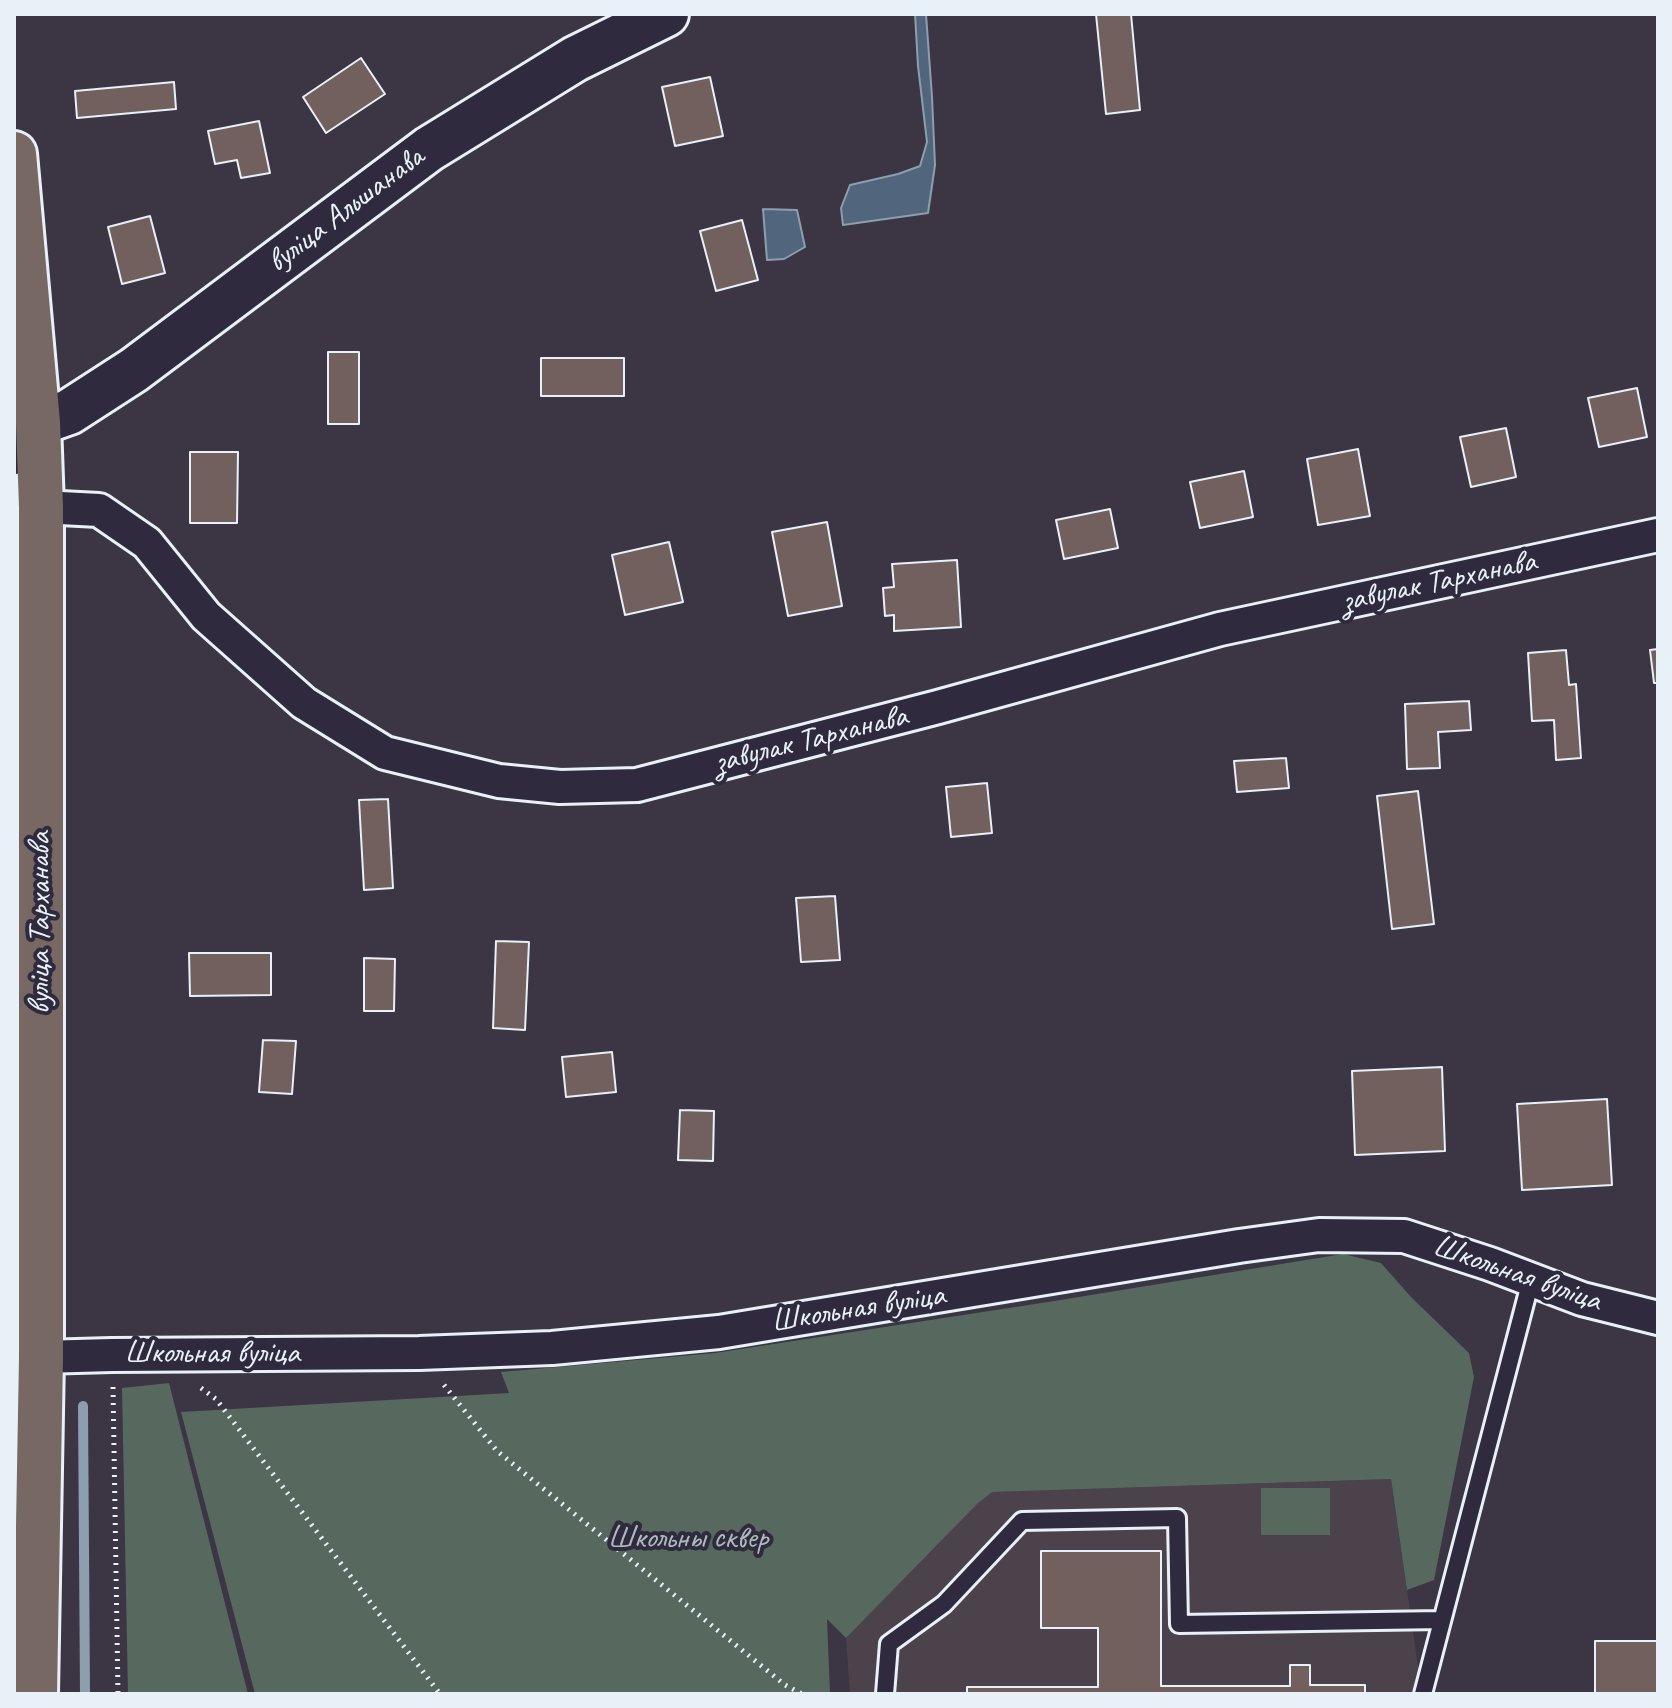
<!DOCTYPE html>
<html>
<head>
<meta charset="utf-8">
<style>
	body { margin:0 }
	#map { position:relative; width:1672px; height:1708px; overflow:hidden; background:#3c3544; font-family:Caveat,sans-serif }
	canvas { display:block }
	.frame { position:absolute; inset:0; border:16px solid #e8f1f8; pointer-events:none }
</style>
</head>
<body>
<div id="map">
<canvas width="1672" height="1708"></canvas>
<div class="frame"></div>
</div>
<script>
const g = document.querySelector('canvas').getContext('2d');
g.lineJoin = 'round';
function fillPath(path, color) { g.fillStyle = color; g.fill(path, 'evenodd'); }
const shape = rows => new Path2D(rows.map(r => 'M' + r).join(''));
function trace(path, color, width, dash) { g.strokeStyle = color; g.lineWidth = width; g.lineCap = dash ? 'butt' : 'round'; g.setLineDash(dash || []); g.stroke(path); }
function label(font, color, halo, rows, align = 'center') {
  g.font = font + ' Caveat,sans-serif'; g.lineWidth = 8; g.setLineDash([]); g.textBaseline = 'middle'; g.strokeStyle = halo; g.fillStyle = color; for (const [text, x, y, turn = 0] of rows) {
    g.save(); g.translate(x, y); g.rotate((+turn || 0) * Math.PI / 180); g.textAlign = isNaN(turn) ? turn : align; if (halo) g.strokeText(text, 0, 0); g.fillText(text, 0, 0); g.restore();
  }
}
fillPath(shape([
	[1391,1479,1422,1694,850,1694,846,1638,988,1492]
]), '#4c424c');
fillPath(shape([
	[1343,1254,1381,1263,1411,1297,1469,1353,1474,1377,1434,1580,1407,1590,1391,1479,992,1492,978,1503,846,1638,827,1619,830,1694,255,1694,181,1412,509,1393,501,1372,715,1353,1048,1302],
	[169,1383,248,1694,128,1694,122,1388],
	[1261,1488,1330,1488,1330,1535,1261,1535]
]), '#57685f');
const water = shape([
	[915,14,926,14,932,97,935,165,928,213,843,225,841,208,850,185,898,174,920,166,927,142,918,66,915,14],
	[763,209,797,210,805,247,784,259,767,260,763,209]
]);
fillPath(water, '#51667c');
trace(water, '#8d9eae', 2);
trace(shape([
	[83,1406,85,1694]
]), '#8d9eae', 10);
const building = shape([
	[1096,14,1131,14,1140,110,1106,114,1096,14],
	[361,58,385,94,326,133,303,97,361,58],
	[710,77,723,136,675,146,662,87,710,77],
	[174,82,176,109,77,118,75,91,174,82],
	[259,121,270,173,241,178,237,160,215,164,208,131,259,121],
	[150,216,165,273,122,284,108,227,150,216],
	[742,220,758,280,716,291,700,231,742,220],
	[328,352,359,352,359,424,328,424,328,352],
	[541,358,624,358,624,396,541,396,541,358],
	[1637,388,1647,437,1599,447,1588,398,1637,388],
	[1506,428,1516,477,1471,487,1460,437,1506,428],
	[1358,449,1370,516,1318,525,1307,459,1358,449],
	[190,452,238,452,237,523,190,523,190,452],
	[1244,471,1253,517,1200,528,1190,482,1244,471],
	[1110,509,1118,548,1064,559,1056,520,1110,509],
	[827,522,842,606,788,616,772,532,827,522],
	[669,542,683,602,625,615,612,555,669,542],
	[957,560,961,627,894,631,894,615,885,616,883,588,894,587,892,564,957,560],
	[1658,649,1658,683,1654,683,1650,650,1658,649],
	[1566,650,1569,685,1576,684,1581,758,1556,760,1554,720,1532,721,1528,653,1566,650],
	[1469,701,1471,730,1438,732,1440,768,1407,769,1405,704,1469,701],
	[1286,758,1289,788,1237,792,1234,761,1286,758],
	[987,783,992,833,951,837,946,787,987,783],
	[1418,791,1434,924,1392,929,1377,796,1418,791],
	[388,799,393,888,364,890,359,800,388,799],
	[835,896,840,960,801,962,796,898,835,896],
	[496,941,529,942,525,1030,493,1028,496,941],
	[189,953,271,953,271,995,190,996,189,953],
	[364,958,395,959,394,1011,364,1011,364,958],
	[263,1040,296,1041,292,1094,259,1092,263,1040],
	[612,1052,616,1092,566,1097,562,1057,612,1052],
	[1442,1067,1445,1151,1355,1155,1352,1071,1442,1067],
	[1607,1099,1612,1185,1522,1190,1517,1104,1607,1099],
	[680,1110,714,1111,713,1161,678,1160,680,1110],
	[1041,1551,1161,1551,1161,1686,1290,1686,1290,1665,1310,1665,1310,1685,1365,1685,1365,1694,967,1694,967,1687,1098,1687,1098,1628,1041,1628,1041,1551],
	[1595,1641,1658,1641,1658,1694,1595,1694,1595,1641]
]);
fillPath(building, '#71605e');
trace(building, '#e8f1f8', 2);
const lane = shape([
	[885,1694,889,1644,944,1604,1022,1521,1177,1518,1179,1624,1442,1620],
	[1423,1694,1531,1280]
]);
const street = shape([
	[41,507,99,510,147,543,206,616,304,703,385,753,499,781,560,787,637,785,938,707,1220,629,1658,535],
	[41,1357,112,1355,419,1353,552,1348,719,1332,1239,1246,1319,1235,1404,1236,1490,1264,1582,1299,1658,1318]
]);
const secondary = shape([
	[14,452,38,423,69,412,134,370,429,149,575,59,666,14]
]);
const primary = shape([
	[14,154,38,423,41,507,41,1357,35,1694]
]);
trace(lane, '#e8f1f8', 22);
trace(street, '#e8f1f8', 38);
trace(secondary, '#e8f1f8', 50);
trace(primary, '#e8f1f8', 50);
trace(shape([
	[444,1385,497,1451,785,1685,802,1694],
	[113,1387,118,1694],
	[201,1388,216,1399,440,1694]
]), '#e8f1f8', 5, [2, 6]);
trace(lane, '#2f2a3d', 16);
trace(street, '#2f2a3d', 32);
trace(secondary, '#2f2a3d', 44);
trace(primary, '#776864', 44);
label('32px', '#e8f1f8', '#2f2a3d', [
	["вуліца Альшанава",346,210,-37],
	["завулак Тарханава",1439,582,-12],
	["завулак Тарханава",811,740,-14],
	["вуліца Тарханава",41,923,-90],
	["Школьная вуліца",1517,1274,19],
	["Школьная вуліца",858,1309,-9],
	["Школьная вуліца",212,1354]
]);
label('32px', '#aebabb', '#2f2a3d', [
	["Школьны сквер",688,1539]
]);
</script>
</body>
</html>
